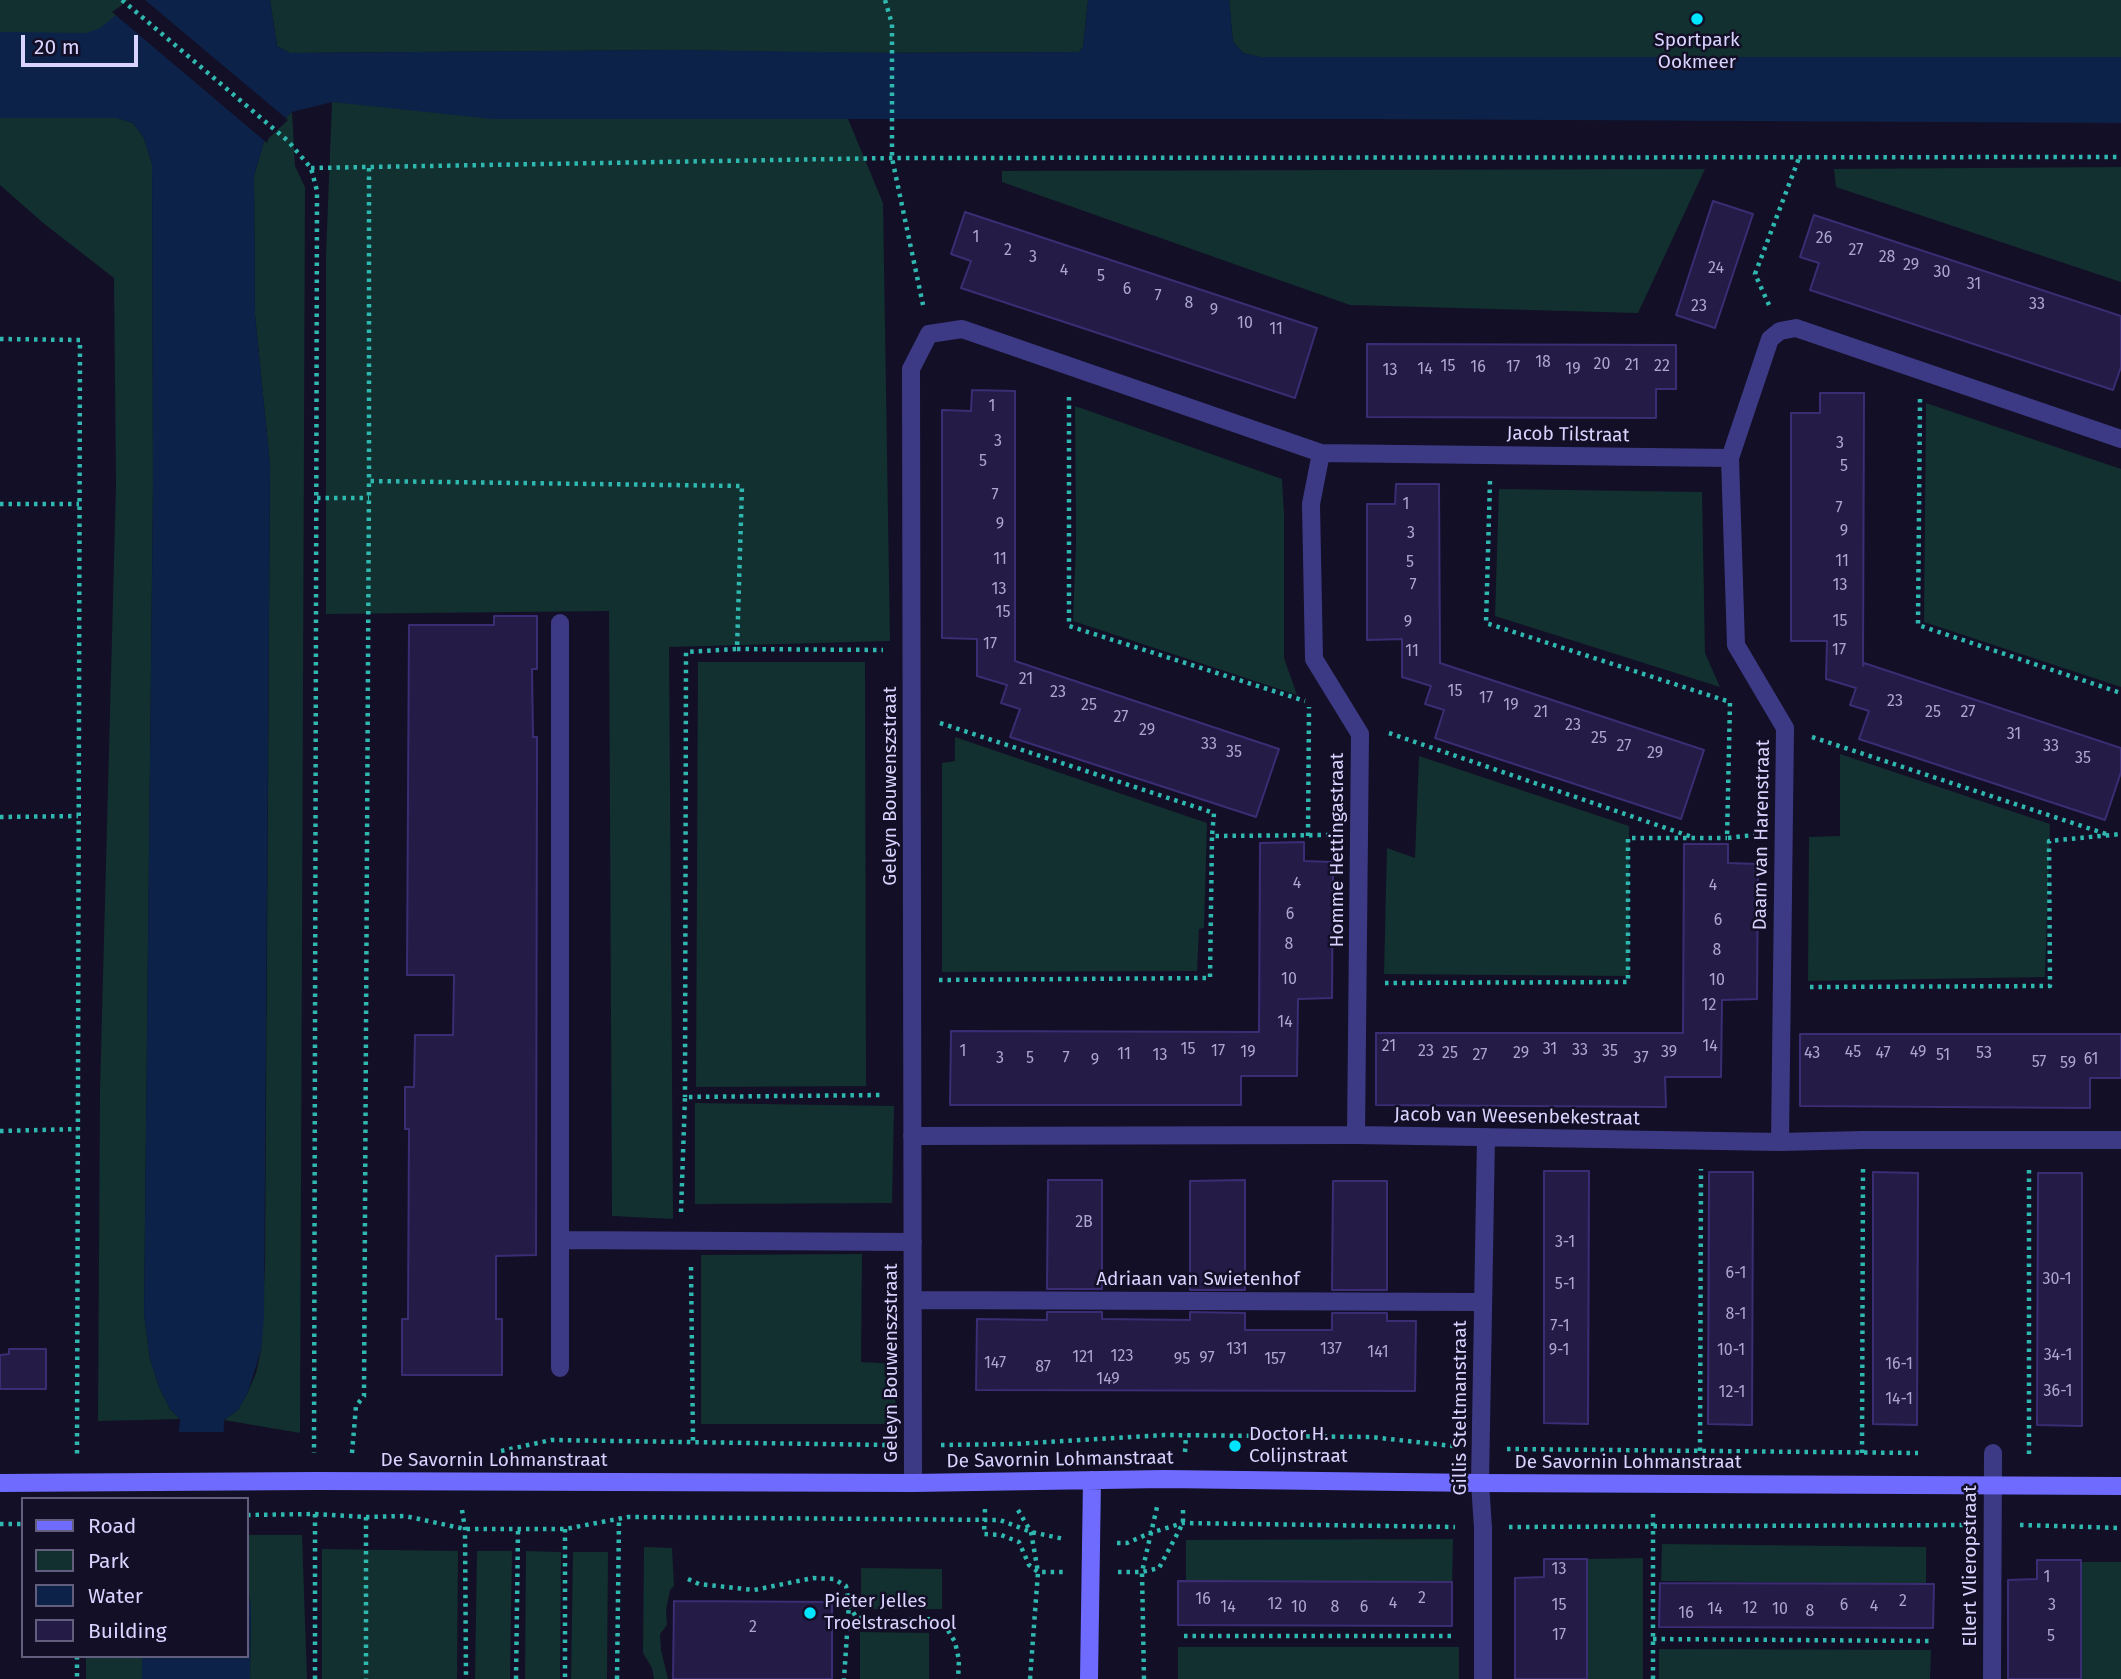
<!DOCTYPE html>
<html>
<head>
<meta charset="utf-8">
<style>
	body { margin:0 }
	#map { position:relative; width:2121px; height:1679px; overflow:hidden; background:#130f26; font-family:"Fira Sans",sans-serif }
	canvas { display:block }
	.legend { position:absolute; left:21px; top:1497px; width:228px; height:161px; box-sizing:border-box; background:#130f26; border:2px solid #625e7d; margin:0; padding:9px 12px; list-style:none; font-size:21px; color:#d9d4ff }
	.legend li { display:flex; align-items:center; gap:14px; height:35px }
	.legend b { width:35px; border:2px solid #625e7d }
	.scale { position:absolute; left:21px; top:35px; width:117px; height:32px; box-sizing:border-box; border:4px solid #d9d4ff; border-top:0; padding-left:9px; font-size:21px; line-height:24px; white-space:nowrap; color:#d9d4ff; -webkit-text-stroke:5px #130f26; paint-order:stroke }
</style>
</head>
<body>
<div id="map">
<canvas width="2121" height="1679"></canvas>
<ul class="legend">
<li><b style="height:9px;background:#6f6bff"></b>Road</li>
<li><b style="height:19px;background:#12302f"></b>Park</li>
<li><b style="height:19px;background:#0c2248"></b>Water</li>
<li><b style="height:19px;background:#241b47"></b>Building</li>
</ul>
<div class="scale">20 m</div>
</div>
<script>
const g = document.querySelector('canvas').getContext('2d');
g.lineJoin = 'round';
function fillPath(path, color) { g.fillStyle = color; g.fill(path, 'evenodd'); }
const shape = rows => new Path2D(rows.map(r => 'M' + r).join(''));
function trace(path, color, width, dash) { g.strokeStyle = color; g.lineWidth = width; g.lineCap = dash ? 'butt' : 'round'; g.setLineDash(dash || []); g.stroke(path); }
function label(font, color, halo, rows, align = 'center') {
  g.font = font + ' "Fira Sans",sans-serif'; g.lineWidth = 5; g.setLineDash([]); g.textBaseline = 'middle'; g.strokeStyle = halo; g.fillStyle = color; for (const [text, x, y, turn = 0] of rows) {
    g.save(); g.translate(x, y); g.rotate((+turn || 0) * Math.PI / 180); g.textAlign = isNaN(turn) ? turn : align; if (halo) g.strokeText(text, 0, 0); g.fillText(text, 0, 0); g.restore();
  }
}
fillPath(shape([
	[0,0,191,0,0,72],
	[270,0,1088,0,1083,47,1079,52,839,53,674,50,290,53,277,46],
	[1229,0,2121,0,2121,57,1260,57,1243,53,1233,42],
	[332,102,848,119,883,203,890,641,669,647,673,1219,612,1216,609,611,326,614,326,255],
	[292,112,295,166,305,187,300,1433,224,1420,238,1410,248,1392,256,1373,261,1350,265,1265,270,465,255,315,254,176,265,138],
	[0,118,117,118,133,123,144,138,152,164,153,485,144,1314,150,1359,159,1387,170,1409,180,1419,98,1421,100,1090,116,485,114,278,42,222,0,185],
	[2121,167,2121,282,1836,187,1834,169],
	[1705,169,1638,313,1350,305,1002,182,1002,171],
	[1926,403,2121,469,2121,687,1924,622],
	[1075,406,1282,479,1284,514,1284,658,1297,695,1073,621,1076,543],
	[1499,489,1702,492,1705,653,1720,687,1495,616],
	[698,662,865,662,866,1086,696,1087],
	[955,737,1207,823,1204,928,1199,929,1197,971,942,972,942,763,955,761],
	[1840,754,2050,824,2045,977,1808,981,1809,837,1840,836],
	[1419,756,1629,826,1629,976,1384,974,1387,848,1415,858],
	[695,1103,894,1106,892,1203,695,1204],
	[862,1254,861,1362,896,1364,895,1424,701,1424,701,1255],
	[247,1535,302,1535,307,1679,250,1679,251,1605,247,1589],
	[1453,1539,1452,1588,1186,1586,1186,1540],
	[1662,1544,1926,1547,1926,1584,1661,1581],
	[644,1547,672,1548,674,1586,670,1590,666,1610,667,1625,660,1634,661,1650,668,1679,654,1679,652,1668,643,1653],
	[322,1549,458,1551,457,1679,322,1679],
	[477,1551,512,1551,510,1679,475,1679],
	[526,1551,561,1552,560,1679,525,1679],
	[573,1552,608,1552,607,1679,571,1679],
	[1643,1558,1643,1679,1587,1679,1587,1559],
	[2073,1562,2121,1562,2121,1679,2073,1679],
	[861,1568,942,1569,942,1609,861,1609],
	[860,1632,929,1633,929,1679,860,1679],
	[1178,1647,1459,1647,1459,1679,1178,1679],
	[1659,1649,1931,1650,1930,1679,1659,1679],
	[86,1656,142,1656,142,1679,86,1679]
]), '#12302f');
fillPath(shape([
	[135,0,270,0,277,46,290,53,674,50,902,53,1079,52,1083,47,1088,0,1229,0,1233,42,1243,53,1260,57,2121,57,2121,123,1363,119,492,119,332,102,292,112,265,138,254,176,255,315,270,465,264,1317,261,1350,248,1392,238,1410,224,1420,222,1499,172,1499,180,1419,170,1409,159,1387,150,1359,144,1314,153,485,152,164,144,138,133,123,117,118,0,118,0,32,86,33,100,28],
	[247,1589,251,1605,250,1679,142,1679,142,1656,247,1656]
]), '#0c2248');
fillPath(shape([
	[129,0,145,0,288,120,268,139,267,143,112,12],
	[175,1432,227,1432,225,1499,169,1499]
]), '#130f26');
const building = shape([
	[1713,201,1753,214,1715,328,1676,315,1713,201],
	[965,212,1317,328,1295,398,961,288,971,261,951,254,965,212],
	[1814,215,2121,316,2121,367,2113,390,1810,290,1819,263,1800,257,1814,215],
	[1367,344,1676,345,1676,389,1656,389,1656,418,1367,417,1367,344],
	[972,390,1015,391,1015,661,1279,749,1256,817,1010,737,1020,709,1001,703,1007,685,977,676,977,639,942,638,942,410,971,411,972,390],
	[1820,393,1864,393,1863,666,1864,663,2121,748,2121,772,2105,820,1859,739,1869,711,1850,705,1856,688,1826,679,1827,641,1791,641,1791,413,1820,413,1820,393],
	[1396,484,1439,484,1440,663,1704,750,1681,819,1435,738,1444,710,1425,704,1431,686,1402,677,1402,639,1367,640,1367,504,1395,504,1396,484],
	[494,616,537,616,537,669,532,669,533,737,537,737,536,1255,496,1256,496,1319,502,1319,502,1375,402,1375,402,1319,408,1319,409,1129,405,1129,405,1087,414,1087,415,1035,453,1035,454,975,407,975,409,625,494,625,494,616],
	[1304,842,1304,861,1333,862,1332,998,1298,999,1297,1076,1241,1076,1241,1105,950,1105,951,1031,1259,1032,1260,843,1304,842],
	[1684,844,1728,844,1728,863,1758,864,1757,999,1722,1000,1721,1077,1665,1077,1666,1107,1376,1105,1376,1033,1683,1033,1684,844],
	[1800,1034,2121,1034,2121,1078,2090,1078,2090,1108,1800,1106,1800,1034],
	[1544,1171,1589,1171,1588,1424,1544,1423,1544,1171],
	[1709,1172,1753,1172,1752,1425,1708,1424,1709,1172],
	[1873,1172,1918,1173,1917,1425,1873,1424,1873,1172],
	[2038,1173,2082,1173,2082,1426,2037,1425,2038,1173],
	[1048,1180,1102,1180,1102,1289,1047,1289,1048,1180],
	[1245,1180,1245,1290,1190,1290,1190,1181,1245,1180],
	[1333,1181,1387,1181,1387,1290,1332,1290,1333,1181],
	[1047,1312,1102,1312,1102,1319,1190,1320,1190,1312,1245,1313,1245,1330,1332,1330,1332,1313,1387,1313,1387,1321,1416,1321,1415,1391,976,1390,977,1319,1047,1320,1047,1312],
	[9,1349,46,1349,46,1389,0,1389,0,1355,9,1354,9,1349],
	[1544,1559,1587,1559,1587,1679,1515,1679,1515,1578,1544,1577,1544,1559],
	[2037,1560,2081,1560,2081,1679,2008,1679,2008,1580,2037,1579,2037,1560],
	[1178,1581,1452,1582,1452,1626,1178,1625,1178,1581],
	[1660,1583,1934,1584,1933,1628,1659,1627,1660,1583],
	[674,1601,832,1602,832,1679,673,1679,674,1601]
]);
fillPath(building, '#241b47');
trace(building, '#3b2d73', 2);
trace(shape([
	[122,0,288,141,311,168,317,191,314,1453],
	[885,0,892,24,892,158,923,305],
	[311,168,892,158,2121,157],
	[369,168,369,481,742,486,737,649,686,652,685,1097],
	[1769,305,1755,274,1799,158],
	[0,339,80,340,77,1456],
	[1069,397,1069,626,1305,701],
	[1920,399,1918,625,2121,693],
	[1490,481,1486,623,1730,702,1727,838,1754,835],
	[317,498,369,498],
	[0,504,79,504],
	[737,649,883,650],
	[940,723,1214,813,1212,836],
	[1389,733,1692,837],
	[1812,737,2106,834],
	[0,817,78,816],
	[1308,836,1309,707],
	[939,980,1210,978,1212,836,1330,835],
	[1385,983,1628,982,1628,838,1727,838],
	[1810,987,2050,986,2049,841,2121,834],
	[0,1131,78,1129],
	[681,1212,685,1097,883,1095],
	[691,1267,693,1441],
	[941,1445,1015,1444,1164,1435,1371,1437,1453,1446],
	[1507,1449,1918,1453],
	[501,1451,551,1440,886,1445],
	[1700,1451,1701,1169],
	[1185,1452,1186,1435],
	[352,1453,356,1406,364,1396,369,481],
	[1862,1453,1863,1169],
	[2029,1454,2029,1167],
	[985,1509,984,1534,1001,1535,1019,1542,1029,1565,1038,1572,1063,1572],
	[462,1510,465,1529,466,1679],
	[1018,1510,1031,1532,1038,1572,1030,1679],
	[315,1514,315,1679],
	[247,1515,315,1514,366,1517,405,1516,465,1529,565,1529,628,1517,1000,1520,1031,1532,1064,1539],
	[366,1517,366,1679],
	[0,1524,23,1524],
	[2020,1525,2121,1528],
	[1509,1527,1966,1525],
	[565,1529,565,1679],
	[1117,1543,1127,1543,1150,1533,1183,1523,1455,1527],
	[1118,1572,1142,1572,1159,1568,1183,1523,1183,1506],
	[688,1579,699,1584,754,1590,813,1578,834,1579,846,1586,849,1604,844,1679],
	[849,1605,856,1617,875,1621,933,1619,946,1627,955,1642,959,1660,958,1679],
	[1184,1636,1456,1636],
	[1653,1639,1929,1641],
	[77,1656,77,1679],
	[516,1679,518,1530],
	[617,1679,619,1518],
	[1144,1679,1142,1572,1157,1507],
	[1653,1679,1653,1513]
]), '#2fb8b0', 4.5, [3.5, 5]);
trace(shape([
	[1321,453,1311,504,1314,659,1360,734,1356,1135],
	[1730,458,1736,645,1785,728,1780,1142],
	[912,1136,1356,1135,1780,1142,1863,1140,2121,1140],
	[561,1240,913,1242],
	[913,1300,1483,1302],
	[560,1368,560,623],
	[913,1483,911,369,929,334,962,329,1321,453,1730,458,1770,339,1780,331,1796,328,2121,439],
	[1483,1679,1483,1528,1480,1483,1486,1137],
	[1992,1679,1993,1453]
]), '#3d3a85', 18);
trace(shape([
	[0,1483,315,1481,913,1483,1164,1479,1480,1483,2121,1486],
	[1089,1679,1092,1480]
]), '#6f6bff', 18);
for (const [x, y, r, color] of [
	[1697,19,7,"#00e5ff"],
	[1235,1446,7,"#00e5ff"],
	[810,1613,7,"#00e5ff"]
]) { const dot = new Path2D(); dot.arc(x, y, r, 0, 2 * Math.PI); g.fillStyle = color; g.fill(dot); trace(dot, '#130f26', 2.5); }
label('16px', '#aca6d1', null, [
	["1",976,238],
	["26",1824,239],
	["2",1008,251],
	["27",1856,251],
	["3",1033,258],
	["28",1887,258],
	["29",1911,266],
	["24",1716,269],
	["4",1064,271],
	["30",1942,273],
	["5",1101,277],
	["31",1974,285],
	["6",1127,290],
	["7",1158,297],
	["8",1189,304],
	["33",2037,305],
	["23",1699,307],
	["9",1214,311],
	["10",1245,324],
	["11",1276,330],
	["18",1543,363],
	["20",1602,365],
	["21",1632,366],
	["15",1448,367],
	["22",1662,367],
	["16",1478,368],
	["17",1513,368],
	["14",1425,370],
	["19",1573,370],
	["13",1390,371],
	["1",992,407],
	["3",998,442],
	["3",1840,444],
	["5",983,462],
	["5",1844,467],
	["7",995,496],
	["1",1406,505],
	["7",1839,509],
	["9",1000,525],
	["9",1844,532],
	["3",1411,534],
	["11",1000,560],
	["11",1842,562],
	["5",1410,563],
	["7",1413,586],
	["13",1840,586],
	["13",999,590],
	["15",1003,613],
	["15",1840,622],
	["9",1408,623],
	["17",990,645],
	["17",1839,651],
	["11",1412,652],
	["21",1026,680],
	["15",1455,692],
	["23",1058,693],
	["17",1486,699],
	["23",1895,702],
	["25",1089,706],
	["19",1511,706],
	["21",1541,713],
	["25",1933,713],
	["27",1968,713],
	["27",1121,718],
	["23",1573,726],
	["29",1147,731],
	["31",2014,735],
	["25",1599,739],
	["33",1209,745],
	["27",1624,747],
	["33",2051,747],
	["35",1234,753],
	["29",1655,754],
	["35",2083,759],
	["4",1297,884],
	["4",1713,886],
	["6",1290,915],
	["6",1718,921],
	["8",1289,945],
	["8",1717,951],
	["10",1289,980],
	["10",1717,981],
	["12",1709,1006],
	["14",1285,1023],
	["21",1389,1047],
	["14",1710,1047],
	["15",1188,1050],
	["31",1550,1050],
	["33",1580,1051],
	["1",963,1052],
	["17",1218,1052],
	["23",1426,1052],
	["35",1610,1052],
	["19",1248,1053],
	["39",1669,1053],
	["45",1853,1053],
	["49",1918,1053],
	["25",1450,1054],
	["29",1521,1054],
	["43",1812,1054],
	["47",1883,1054],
	["53",1984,1054],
	["11",1124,1055],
	["13",1160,1056],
	["27",1480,1056],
	["51",1943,1056],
	["3",1000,1059],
	["5",1030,1059],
	["7",1066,1059],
	["37",1641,1059],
	["61",2091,1060],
	["9",1095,1061],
	["57",2039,1063],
	["59",2068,1064],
	["2B",1084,1223],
	["3-1",1565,1243],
	["6-1",1736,1274],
	["30-1",2057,1280],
	["5-1",1565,1285],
	["8-1",1736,1315],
	["7-1",1560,1327],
	["131",1237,1350],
	["137",1331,1350],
	["9-1",1559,1351],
	["10-1",1731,1351],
	["141",1378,1353],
	["34-1",2058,1356],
	["123",1122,1357],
	["121",1083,1358],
	["97",1207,1359],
	["95",1182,1360],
	["157",1275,1360],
	["147",995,1364],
	["16-1",1899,1365],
	["87",1043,1368],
	["149",1108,1380],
	["36-1",2058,1392],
	["12-1",1732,1393],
	["14-1",1899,1400],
	["13",1559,1570],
	["1",2047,1578],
	["2",1422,1599],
	["16",1203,1600],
	["2",1903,1602],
	["4",1393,1604],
	["12",1275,1605],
	["15",1559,1606],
	["6",1844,1606],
	["3",2052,1606],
	["4",1874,1607],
	["14",1228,1608],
	["10",1299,1608],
	["8",1335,1608],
	["6",1364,1608],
	["12",1750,1609],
	["14",1715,1610],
	["10",1780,1610],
	["8",1810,1612],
	["16",1686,1614],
	["2",753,1628],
	["17",1559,1636],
	["5",2051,1637]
]);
label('19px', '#d9d4ff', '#130f26', [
	["Sportpark",1697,41,"center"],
	["Ookmeer",1697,63,"center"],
	["Doctor H.",1249,1435],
	["Colijnstraat",1249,1457],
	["Pieter Jelles",824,1602],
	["Troelstraschool",824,1624]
], 'left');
label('19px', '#d9d4ff', '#130f26', [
	["Jacob Tilstraat",1568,435,1],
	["Geleyn Bouwenszstraat",891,786,-90],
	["Daam van Harenstraat",1762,835,-89],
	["Homme Hettingastraat",1338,850,-90],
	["Jacob van Weesenbekestraat",1517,1117,1],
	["Adriaan van Swietenhof",1198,1280],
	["Geleyn Bouwenszstraat",892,1363,-90],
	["Gillis Steltmanstraat",1461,1408,-90],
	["De Savornin Lohmanstraat",1060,1460,-1],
	["De Savornin Lohmanstraat",494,1461],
	["De Savornin Lohmanstraat",1628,1463],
	["Ellert Vlieropstraat",1971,1566,-90]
]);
</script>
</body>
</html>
